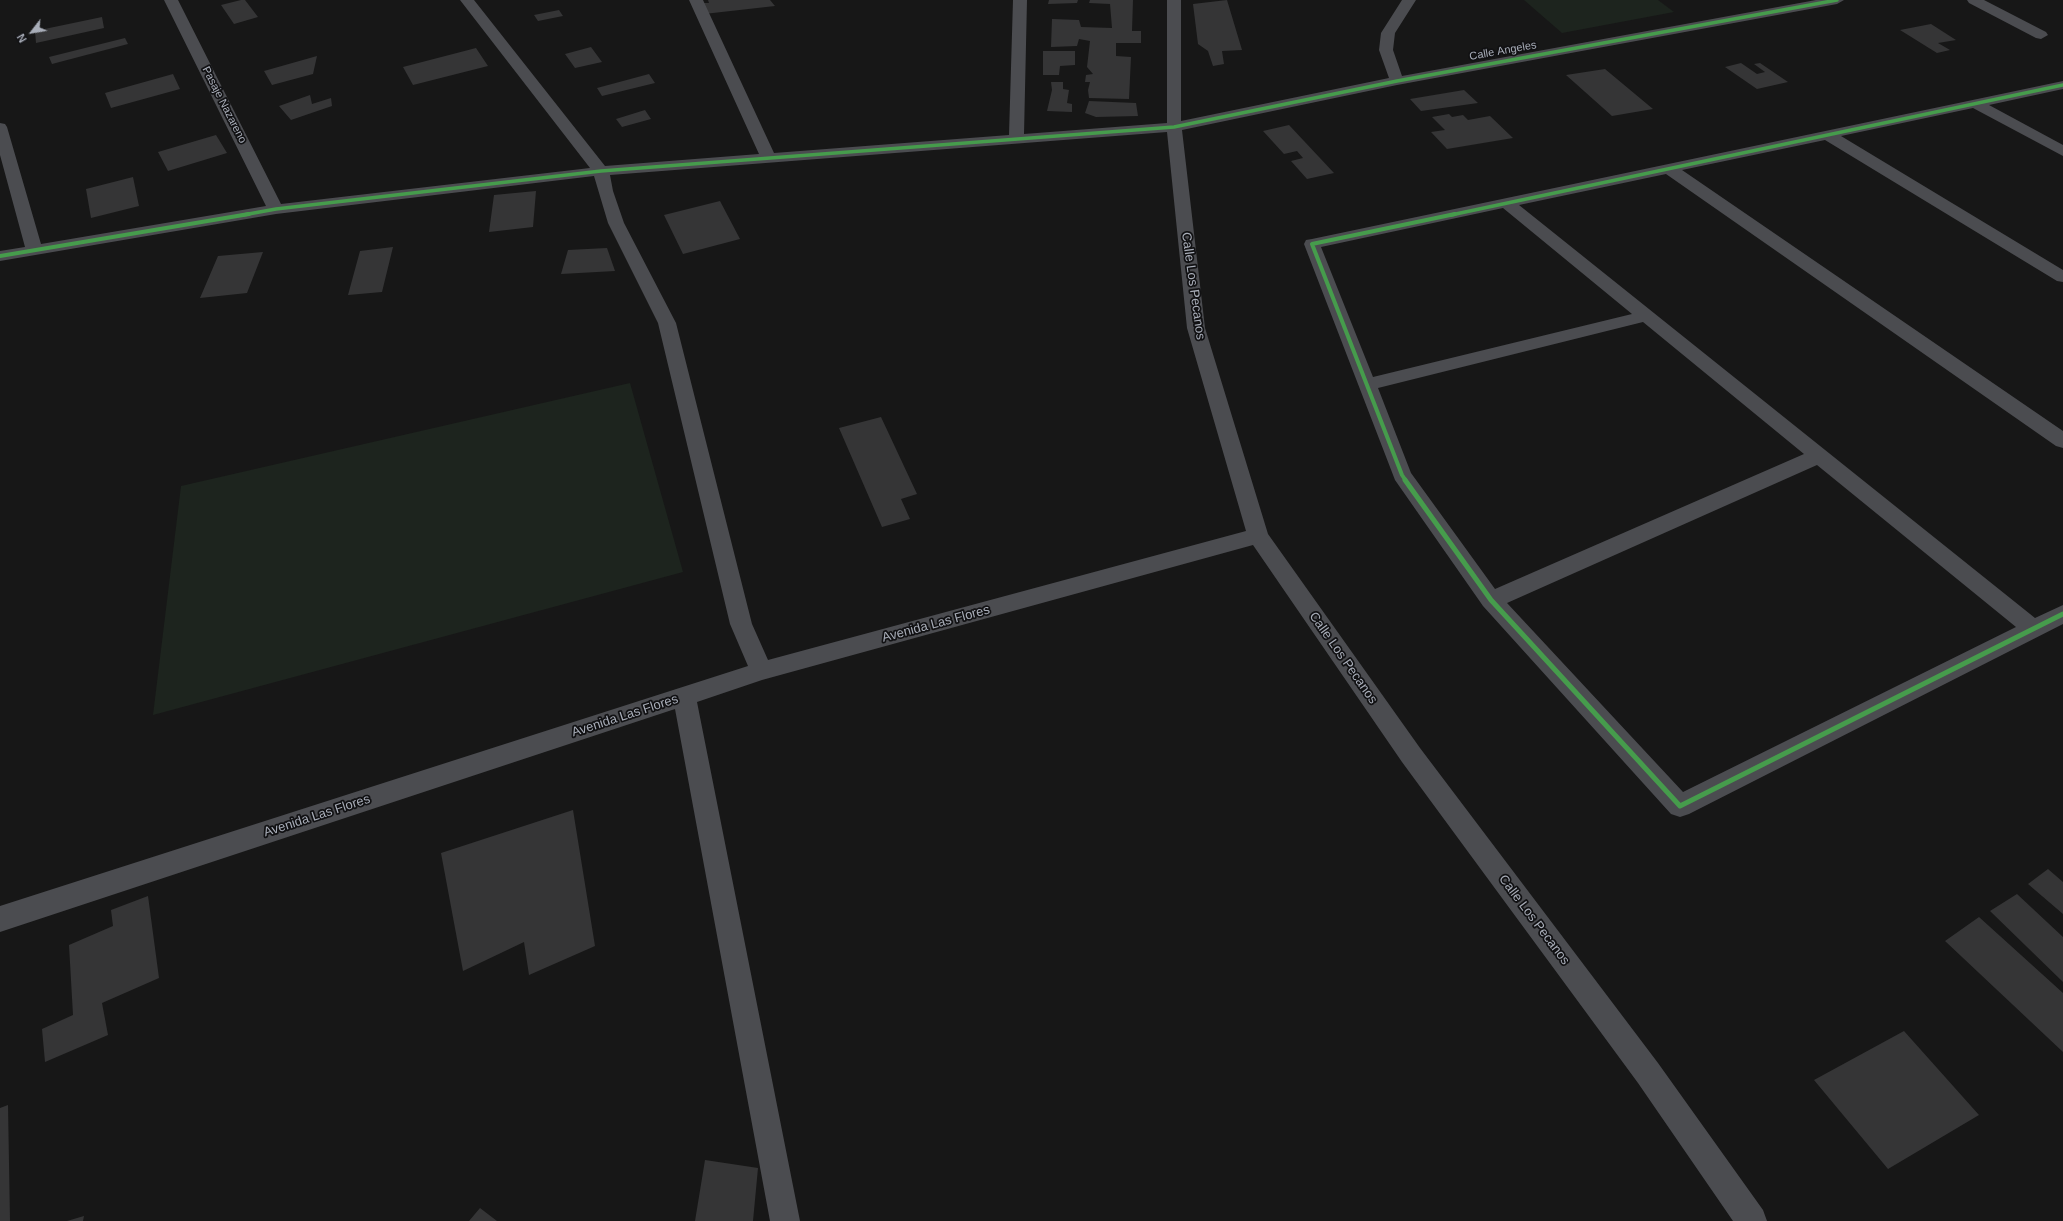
<!DOCTYPE html>
<html>
<head>
<meta charset="utf-8">
<style>
	body { margin:0 }
	#map { position:relative; width:2063px; height:1221px; overflow:hidden; background:#171717; font-family:Helvetica,sans-serif }
	canvas { display:block }
	.north { position:absolute; left:12px; top:12px; width:40px; height:40px; -webkit-text-stroke:3px #111113; paint-order:stroke; rotate:239deg; font-size:11px; font-weight:700; line-height:16px; text-align:center; color:#a8adb8 }
	.north::after { content:''; display:block; margin:auto; width:14px; height:18px; background:#a8adb8; clip-path:polygon(50% 0,100% 100%,50% 72%,0 100%) }
</style>
</head>
<body>
<div id="map">
<canvas width="2063" height="1221"></canvas>
<div class="north">N</div>
</div>
<script>
const g = document.querySelector('canvas').getContext('2d');
g.lineJoin = 'round';
function fillPath(path, color) { g.fillStyle = color; g.fill(path, 'evenodd'); }
const shape = rows => new Path2D(rows.map(r => 'M' + r).join(''));
function trace(path, color, width, dash) { g.strokeStyle = color; g.lineWidth = width; g.lineCap = dash ? 'butt' : 'round'; g.setLineDash(dash || []); g.stroke(path); }
function label(font, color, halo, rows, align = 'center') {
  g.font = font + ' Helvetica,sans-serif'; g.lineWidth = 3.5; g.setLineDash([]); g.textBaseline = 'middle'; g.strokeStyle = halo; g.fillStyle = color; for (const [text, x, y, turn = 0] of rows) {
    g.save(); g.translate(x, y); g.rotate((+turn || 0) * Math.PI / 180); g.textAlign = isNaN(turn) ? turn : align; if (halo) g.strokeText(text, 0, 0); g.fillText(text, 0, 0); g.restore();
  }
}
fillPath(shape([
	[1524,0,1658,0,1674,12,1562,33],
	[630,383,683,572,153,715,181,486]
]), '#1d241e');
fillPath(shape([
	[241,0,245,0,258,17,234,24,221,5],
	[708,0,770,0,775,6,704,14,701,3,709,3],
	[1049,0,1078,0,1077,3,1048,4],
	[1090,0,1133,0,1132,31,1141,31,1141,43,1116,43,1116,56,1131,57,1129,99,1089,98,1088,90,1090,82,1085,82,1086,75,1093,74,1087,67,1090,41,1079,39,1077,46,1051,47,1052,19,1079,20,1081,27,1112,28,1110,4,1089,3],
	[1227,0,1242,50,1222,51,1224,64,1213,66,1208,51,1198,44,1193,4],
	[559,10,563,16,538,21,534,15],
	[102,17,104,28,36,43,35,31],
	[1931,24,1956,40,1938,43,1950,50,1937,53,1900,30],
	[125,38,128,44,52,64,49,57],
	[591,47,602,62,575,68,565,54],
	[476,48,488,66,413,85,403,67],
	[1043,51,1075,51,1075,65,1060,66,1059,75,1043,75],
	[317,56,313,74,272,85,264,71],
	[1741,63,1757,74,1765,72,1754,64,1760,63,1788,82,1757,89,1725,67],
	[1605,69,1653,109,1612,116,1566,75],
	[173,74,180,89,111,108,105,93],
	[649,74,655,83,602,96,597,88],
	[1051,82,1063,82,1063,89,1069,90,1067,103,1072,104,1072,112,1047,111,1052,90],
	[1464,90,1478,103,1421,111,1410,99],
	[310,95,312,104,331,98,332,106,291,120,279,106],
	[1089,101,1136,103,1138,116,1096,117,1085,113],
	[645,110,651,119,622,127,616,119],
	[1449,114,1452,117,1463,115,1468,120,1490,116,1513,138,1447,149,1431,132,1445,130,1432,117],
	[1289,125,1334,173,1307,179,1291,161,1303,158,1297,151,1284,154,1263,131],
	[216,135,227,153,168,171,158,152],
	[133,177,139,206,91,218,86,189],
	[536,191,533,227,489,232,494,195],
	[720,201,740,239,683,254,664,215],
	[393,247,382,292,348,295,360,251],
	[607,248,615,271,561,274,568,250],
	[263,252,247,293,200,298,218,256],
	[881,417,917,494,901,499,910,519,882,527,839,428],
	[573,810,595,946,529,975,524,942,463,971,441,853],
	[2048,869,2063,882,2063,914,2028,884],
	[2017,894,2063,937,2063,982,1990,911],
	[148,896,159,978,102,1003,108,1035,45,1062,42,1029,73,1015,69,945,113,926,111,910],
	[1979,917,2063,993,2063,1052,1945,941],
	[1904,1031,1979,1115,1888,1169,1814,1080],
	[8,1105,10,1221,0,1221,0,1108],
	[705,1160,758,1168,753,1221,695,1221],
	[480,1208,497,1221,469,1221],
	[84,1216,83,1221,67,1221]
]), '#353536');
fillPath(shape([
	[164,0,178,0,281,204,590,168,460,0,474,0,605,166,759,154,689,0,703,0,774,153,1009,135,1013,0,1027,0,1024,134,1167,123,1167,0,1181,0,1181,121,1389,78,1379,50,1381,33,1402,0,1416,0,1395,33,1393,50,1402,76,1816,0,1844,0,1837,4,1397,85,1182,130,1205,328,1268,534,1420,748,1658,1063,1763,1210,1767,1221,1733,1221,1638,1083,1402,762,1253,545,762,680,697,702,800,1221,770,1221,675,709,0,932,0,906,748,666,730,624,658,323,608,223,594,176,276,214,0,261,0,251,25,247,0,155,0,123,5,124,7,127,41,244,266,206,164,0],
	[1167,132,1187,328,1246,531,768,660,752,624,676,323,624,223,613,191,610,175,1167,132],
	[1967,0,1984,0,2046,32,2048,35,2041,39,2036,38,1969,3,1967,0],
	[2063,81,2063,89,1989,105,2063,145,2063,156,1973,108,1841,136,2063,270,2063,282,2057,281,1825,140,1682,170,2063,431,2063,448,2056,446,1666,174,1519,205,2035,618,2063,605,2063,624,1689,814,1680,817,1671,814,1483,606,1395,480,1304,244,1306,240,1312,239,2063,81],
	[1503,208,1632,314,1373,377,1321,247,1503,208],
	[1643,322,1804,454,1495,589,1411,473,1378,388,1643,322],
	[1817,465,2016,627,1683,792,1507,603,1817,465]
]), '#4b4c50');
trace(shape([
	[243,215,276,209,601,171,1174,127,1397,81,1837,0],
	[1451,215,2063,85]
]), '#469c4c', 3.5);
trace(shape([
	[0,256,249,214],
	[1406,481,1402,475,1312,244,1455,214]
]), '#469c4c', 4);
trace(shape([
	[1405,480,1491,600,1680,806,2063,614]
]), '#469c4c', 5);
label('11px', '#a8adb8', '#111113', [
	["Calle Angeles",1503,51,-10],
	["Pasaje Nazareno",224,105,63]
]);
label('13px', '#a8adb8', '#111113', [
	["Calle Los Pecanos",1193,286,82],
	["Avenida Las Flores",936,624,-15],
	["Calle Los Pecanos",1343,658,55],
	["Avenida Las Flores",625,716,-18],
	["Avenida Las Flores",317,816,-18],
	["Calle Los Pecanos",1534,920,53]
]);
</script>
</body>
</html>
